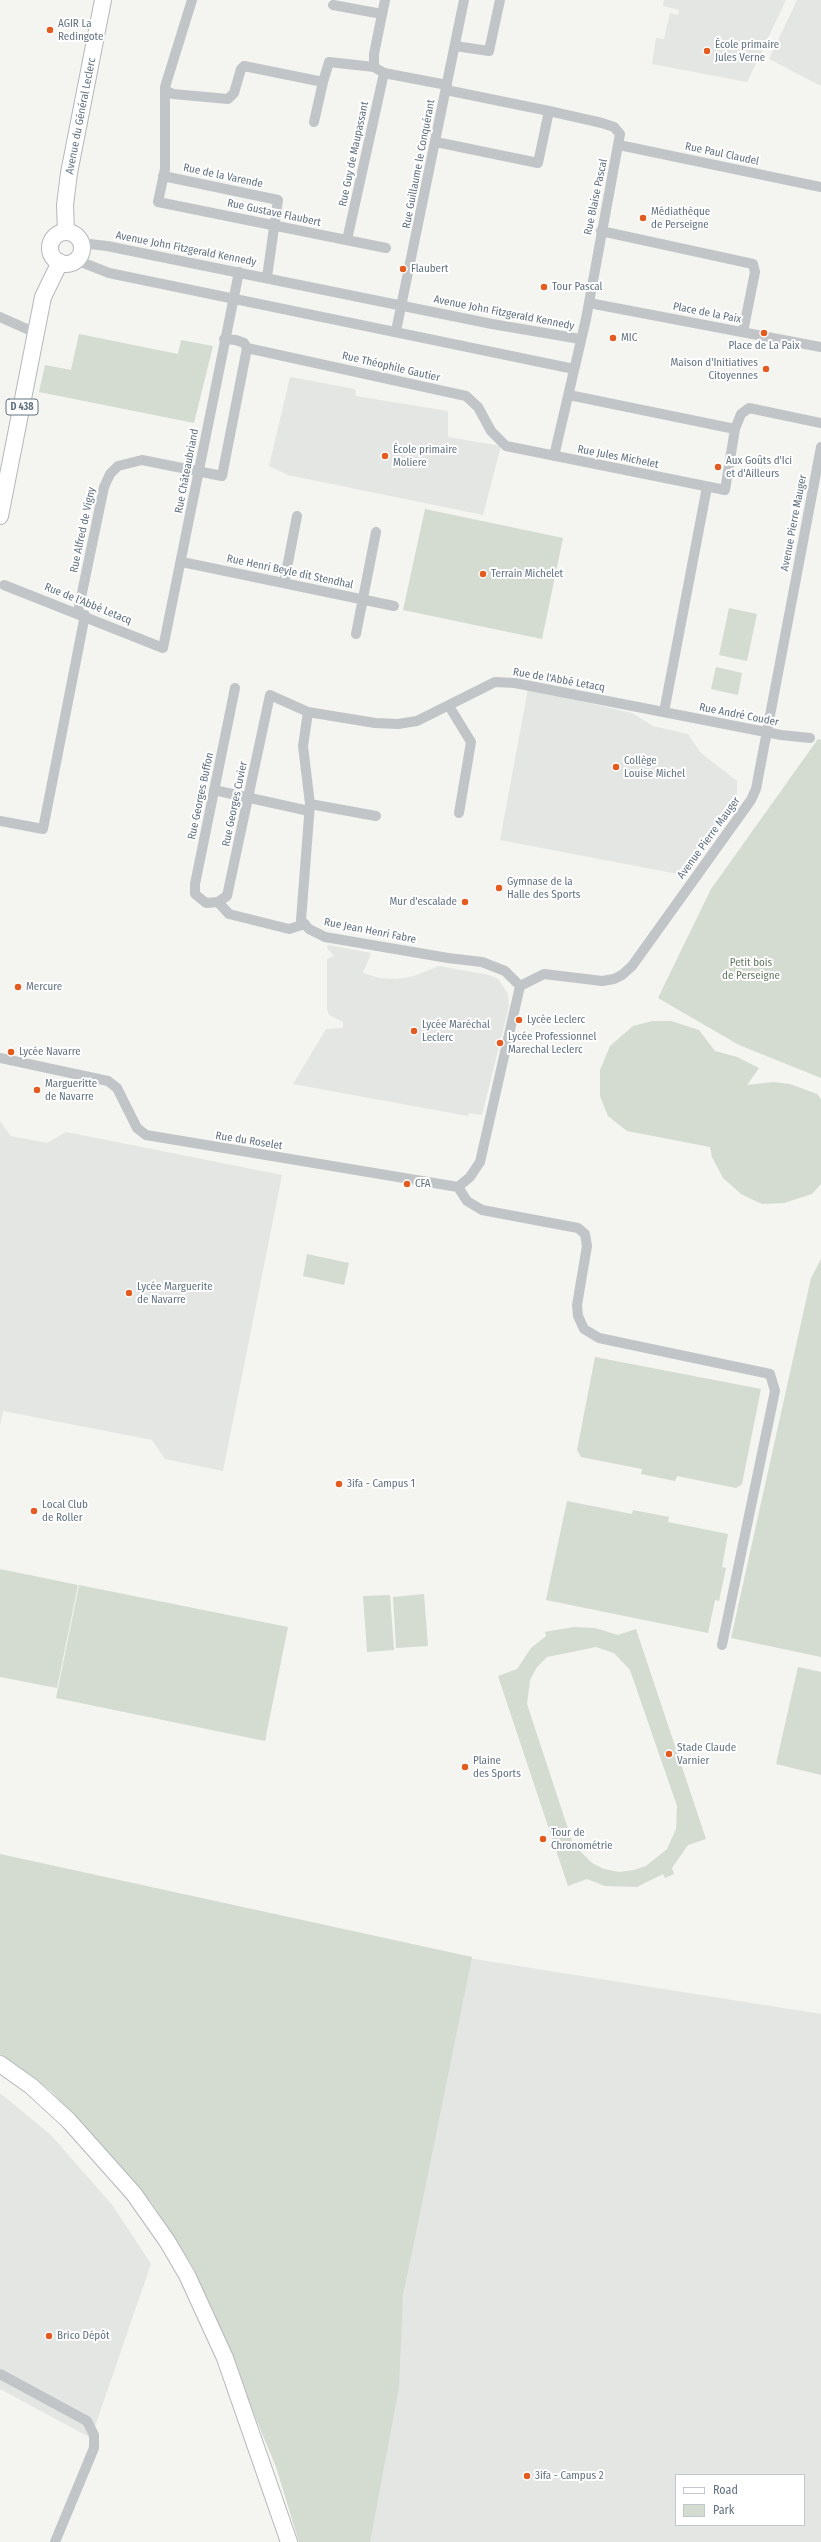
<!DOCTYPE html>
<html>
<head>
<meta charset="utf-8">
<style>
	body { margin:0 }
	#map { position:relative; width:821px; height:2542px; overflow:hidden; background:#f4f4f0; font-family:"Fira Sans Condensed",sans-serif }
	canvas { display:block }
	.legend { position:absolute; left:675px; top:2474px; width:130px; height:52px; box-sizing:border-box; background:#fff; border:1px solid #c1c7cd; margin:0; padding:5px 7px; list-style:none; font-size:12px; color:#637282 }
	.legend li { display:flex; align-items:center; gap:8px; height:20px }
	.legend b { width:20px; border:1px solid #c1c7cd }
</style>
</head>
<body>
<div id="map">
<canvas width="821" height="2542"></canvas>
<ul class="legend">
<li><b style="height:5px;background:#fff"></b>Road</li>
<li><b style="height:11px;background:#d4dbd1"></b>Park</li>
</ul>
</div>
<script>
const g = document.querySelector('canvas').getContext('2d');
g.lineJoin = 'round';
function fillPath(path, color) { g.fillStyle = color; g.fill(path, 'evenodd'); }
const shape = rows => new Path2D(rows.map(r => 'M' + r).join(''));
function trace(path, color, width, dash) { g.strokeStyle = color; g.lineWidth = width; g.lineCap = dash ? 'butt' : 'round'; g.setLineDash(dash || []); g.stroke(path); }
function label(font, color, halo, rows, align = 'center') {
  g.font = font + ' "Fira Sans Condensed",sans-serif'; g.lineWidth = 4; g.setLineDash([]); g.textBaseline = 'middle'; g.strokeStyle = halo; g.fillStyle = color; for (const [text, x, y, turn = 0] of rows) {
    g.save(); g.translate(x, y); g.rotate((+turn || 0) * Math.PI / 180); g.textAlign = isNaN(turn) ? turn : align; if (halo) g.strokeText(text, 0, 0); g.fillText(text, 0, 0); g.restore();
  }
}
fillPath(shape([
	[664,0,786,0,747,82,652,64,656,38,664,39,670,13,678,15,679,10,663,6],
	[797,0,821,0,821,86,769,59],
	[290,377,355,389,356,396,448,411,448,437,501,446,483,515,288,475,269,466],
	[528,689,632,713,653,726,688,734,701,753,737,781,737,795,678,874,500,840],
	[328,945,371,953,363,973,379,978,397,979,414,976,439,966,489,975,498,979,508,994,509,1006,482,1115,469,1113,468,1116,293,1084,326,1029,343,1028,343,1022,329,1015,327,1009,327,959,334,956,327,948],
	[0,1121,11,1136,47,1143,66,1132,282,1175,223,1471,165,1459,152,1440,3,1411,0,1426],
	[468,1958,821,2014,821,2542,357,2542],
	[676,2475,804,2475,804,2525,676,2525],
	[0,2093,51,2135,113,2206,151,2264,91,2438,0,2389]
]), '#e4e6e4');
fillPath(shape([
	[79,334,178,354,181,340,213,346,194,423,39,392,45,365,71,370],
	[425,509,563,538,542,639,403,610],
	[729,608,757,614,747,661,719,655],
	[716,667,742,673,738,695,711,689],
	[818,739,821,740,821,1078,739,1045,658,998,711,889],
	[652,1021,671,1021,699,1030,715,1051,737,1057,759,1068,747,1085,773,1082,790,1084,817,1094,821,1099,821,1184,812,1194,784,1203,762,1204,741,1194,723,1178,712,1157,710,1147,627,1131,608,1116,600,1096,600,1070,610,1046,633,1026],
	[307,1254,349,1263,344,1285,303,1276],
	[821,1259,821,1657,731,1638,811,1278],
	[595,1357,761,1389,742,1484,736,1488,677,1476,675,1481,641,1474,642,1469,581,1457,577,1450],
	[567,1501,632,1514,633,1510,669,1517,668,1522,728,1534,722,1567,726,1568,719,1601,715,1600,708,1633,546,1600],
	[0,1569,78,1585,57,1688,0,1677],
	[79,1585,288,1627,265,1741,56,1698],
	[424,1594,428,1646,396,1648,393,1597],
	[390,1595,394,1650,367,1652,363,1596],
	[574,1627,595,1628,618,1635,636,1629,706,1839,688,1845,672,1868,674,1874,665,1878,663,1874,637,1887,605,1886,587,1879,568,1886,498,1676,517,1669,531,1648,546,1636,545,1632],
	[596,1647,614,1653,630,1670,677,1806,676,1829,667,1849,646,1866,634,1870,619,1872,604,1869,592,1863,573,1844,527,1704,530,1680,537,1667,547,1657],
	[798,1667,821,1672,821,1775,776,1764],
	[0,1854,472,1957,403,2297,399,2387,370,2542,299,2542,276,2467,193,2267,152,2203,51,2091,0,2054]
]), '#d4dbd1');
const primary = shape([
	[66,232,65,205,69,173,103,0],
	'50 248a16 16 0 1 1 32 0a16 16 0 1 1-32 0Z',
	[0,516,43,297,60,262],
	[0,2064,31,2086,69,2121,134,2194,167,2241,187,2275,225,2358,289,2542]
]);
trace(primary, '#b4b8bc', 18);
trace(shape([
	[192,0,165,87,165,169,158,202,386,248],
	[385,0,374,54,374,67,384,73,447,85],
	[333,5,382,14],
	[455,46,489,51,500,0],
	[165,90,173,94,228,99,234,93,241,69,244,66,323,82,329,62,374,67],
	[549,111,602,123,614,127,620,134,586,319,554,456],
	[314,122,323,82],
	[436,142,538,163,549,111,446,90],
	[619,145,821,187],
	[163,176,278,200,267,277],
	[601,231,753,264,755,272,743,332],
	[347,240,384,73],
	[81,243,107,246,492,324,580,339],
	[76,260,109,273,574,369],
	[589,303,821,347],
	[0,317,36,333],
	[396,331,464,0],
	[247,348,466,396,478,407,491,431,506,446,725,490,735,429,741,414,749,408,821,423],
	[569,395,735,429],
	[182,562,394,606],
	[284,583,297,516],
	[4,585,163,648,239,272],
	[78,612,104,487,110,474,118,466,142,460,222,476,247,348,244,343,236,340,224,339],
	[356,634,376,532],
	[235,688,195,884,195,894,206,903,218,902,227,896,270,695,308,712,375,723,398,724,417,721,495,682,515,683,781,735,810,738],
	[449,706,471,742,459,813],
	[308,712,303,746,310,804,301,920,309,929,325,937,448,958,482,962,505,971,520,986],
	[664,712,707,487],
	[214,790,309,811],
	[310,804,376,816],
	[0,821,43,829,85,615],
	[218,902,229,914,289,929,305,924],
	[520,986,544,974,602,981,614,979,622,975,632,966,751,800,756,789,821,447],
	[0,1058,108,1081,117,1088,137,1128,146,1135,458,1187,470,1177,480,1162,520,986],
	[458,1187,467,1201,482,1210,578,1228,585,1234,587,1246,577,1305,578,1316,584,1329,599,1338,770,1374,775,1391,722,1645],
	[0,2374,87,2421,94,2435,94,2448,55,2542]
]), '#c1c5c8', 10);
trace(primary, '#fff', 16);
for (const [x, y, r, color] of [
	[50,30,4,"#e45b20"],
	[707,51,4,"#e45b20"],
	[643,218,4,"#e45b20"],
	[403,269,4,"#e45b20"],
	[544,287,4,"#e45b20"],
	[764,333,4,"#e45b20"],
	[613,338,4,"#e45b20"],
	[766,369,4,"#e45b20"],
	[385,456,4,"#e45b20"],
	[718,467,4,"#e45b20"],
	[483,574,4,"#e45b20"],
	[616,767,4,"#e45b20"],
	[499,888,4,"#e45b20"],
	[465,902,4,"#e45b20"],
	[18,987,4,"#e45b20"],
	[519,1020,4,"#e45b20"],
	[414,1031,4,"#e45b20"],
	[500,1043,4,"#e45b20"],
	[11,1052,4,"#e45b20"],
	[37,1090,4,"#e45b20"],
	[407,1184,4,"#e45b20"],
	[129,1293,4,"#e45b20"],
	[339,1484,4,"#e45b20"],
	[34,1511,4,"#e45b20"],
	[669,1754,4,"#e45b20"],
	[465,1767,4,"#e45b20"],
	[543,1839,4,"#e45b20"],
	[49,2336,4,"#e45b20"],
	[527,2476,4,"#e45b20"]
]) { const dot = new Path2D(); dot.arc(x, y, r, 0, 2 * Math.PI); g.fillStyle = color; g.fill(dot); trace(dot, '#fff', 1.5); }
for (const [x, y, w] of [
	[22,407,32]
]) { const box = new Path2D(); box.roundRect(x - w / 2, y - 8, w, 16, 3); g.fillStyle = '#fff'; g.fill(box); trace(box, '#637282', 1); }
label('bold 10px', '#637282', null, [
	["D 438",22,407]
]);
label('11px', '#637282', '#fff', [
	["AGIR La",58,24],
	["Redingote",58,37],
	["École primaire",715,45],
	["Jules Verne",715,58],
	["Médiathèque",651,212],
	["de Perseigne",651,225],
	["Flaubert",411,269],
	["Tour Pascal",552,287],
	["MIC",621,338],
	["Place de La Paix",764,346,"center"],
	["Maison d'Initiatives",758,363,"right"],
	["Citoyennes",758,376,"right"],
	["École primaire",393,450],
	["Moliere",393,463],
	["Aux Goûts d'Ici",726,461],
	["et d'Ailleurs",726,474],
	["Terrain Michelet",491,574],
	["Collège",624,761],
	["Louise Michel",624,774],
	["Gymnase de la",507,882],
	["Halle des Sports",507,895],
	["Mur d'escalade",457,902,"right"],
	["Mercure",26,987],
	["Lycée Leclerc",527,1020],
	["Lycée Maréchal",422,1025],
	["Leclerc",422,1038],
	["Lycée Professionnel",508,1037],
	["Marechal Leclerc",508,1050],
	["Lycée Navarre",19,1052],
	["Margueritte",45,1084],
	["de Navarre",45,1097],
	["CFA",415,1184],
	["Lycée Marguerite",137,1287],
	["de Navarre",137,1300],
	["3ifa - Campus 1",347,1484],
	["Local Club",42,1505],
	["de Roller",42,1518],
	["Stade Claude",677,1748],
	["Varnier",677,1761],
	["Plaine",473,1761],
	["des Sports",473,1774],
	["Tour de",551,1833],
	["Chronométrie",551,1846],
	["Brico Dépôt",57,2336],
	["3ifa - Campus 2",535,2476]
], 'left');
label('11px', '#637282', '#fff', [
	["Avenue du Général Leclerc",81,116,-79],
	["Rue Guy de Maupassant",354,154,-78],
	["Rue Paul Claudel",722,154,12],
	["Rue Guillaume le Conquérant",419,164,-79],
	["Rue de la Varende",223,176,12],
	["Rue Blaise Pascal",596,197,-78],
	["Rue Gustave Flaubert",274,213,12],
	["Avenue John Fitzgerald Kennedy",186,249,11],
	["Avenue John Fitzgerald Kennedy",504,313,11],
	["Place de la Paix",707,313,11],
	["Rue Théophile Gautier",391,367,13],
	["Rue Jules Michelet",618,457,11],
	["Rue Châteaubriand",187,471,-79],
	["Avenue Pierre Mauger",794,523,-79],
	["Rue Alfred de Vigny",83,530,-78],
	["Rue Henri Beyle dit Stendhal",290,572,12],
	["Rue de l'Abbé Letacq",88,604,22],
	["Rue de l'Abbé Letacq",559,680,10],
	["Rue André Couder",739,715,11],
	["Rue Georges Buffon",201,796,-78],
	["Rue Georges Cuvier",235,804,-78],
	["Avenue Pierre Mauger",709,838,-54],
	["Rue Jean Henri Fabre",370,931,11],
	["Rue du Roselet",249,1141,9]
]);
label('11px', '#657962', '#fff', [
	["Petit bois",751,963],
	["de Perseigne",751,976]
]);
</script>
</body>
</html>
